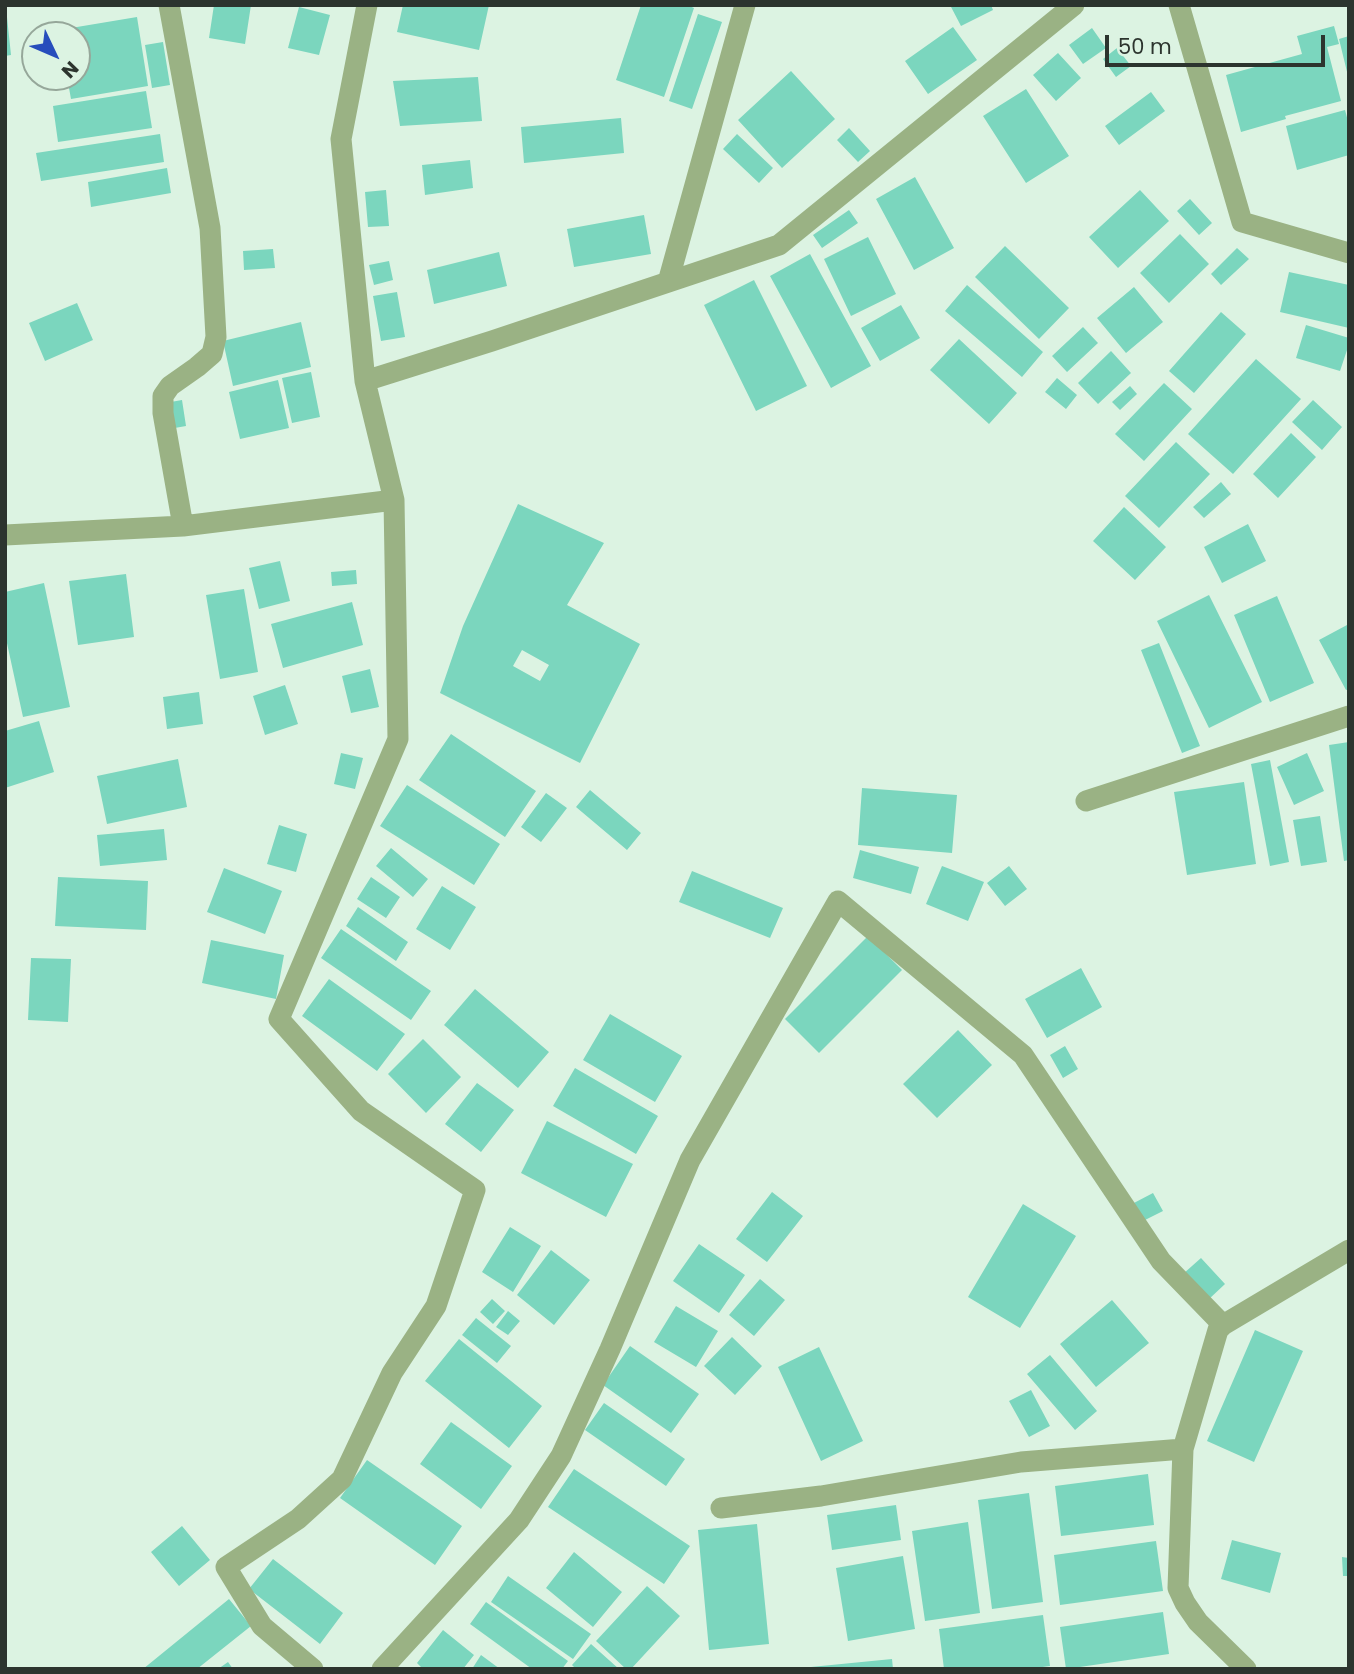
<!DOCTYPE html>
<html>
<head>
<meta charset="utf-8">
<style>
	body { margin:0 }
	#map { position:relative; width:1354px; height:1674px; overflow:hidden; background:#dcf3e2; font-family:Poppins,sans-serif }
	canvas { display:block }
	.frame { position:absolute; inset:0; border:7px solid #2c342e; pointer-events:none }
	.north { position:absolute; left:21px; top:21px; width:70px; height:70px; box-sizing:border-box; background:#dcf3e2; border:2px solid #96a79a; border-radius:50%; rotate:134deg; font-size:19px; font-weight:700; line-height:28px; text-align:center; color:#2c342e }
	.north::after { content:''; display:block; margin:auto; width:24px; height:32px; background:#274dbc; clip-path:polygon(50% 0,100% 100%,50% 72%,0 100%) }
	.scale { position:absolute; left:1105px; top:35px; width:220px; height:32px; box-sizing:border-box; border:4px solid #2c342e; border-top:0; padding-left:9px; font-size:21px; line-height:24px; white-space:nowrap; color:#2c342e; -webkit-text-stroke:5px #dcf3e2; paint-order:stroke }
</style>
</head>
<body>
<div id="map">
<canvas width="1354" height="1674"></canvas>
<div class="frame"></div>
<div class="north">N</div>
<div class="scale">50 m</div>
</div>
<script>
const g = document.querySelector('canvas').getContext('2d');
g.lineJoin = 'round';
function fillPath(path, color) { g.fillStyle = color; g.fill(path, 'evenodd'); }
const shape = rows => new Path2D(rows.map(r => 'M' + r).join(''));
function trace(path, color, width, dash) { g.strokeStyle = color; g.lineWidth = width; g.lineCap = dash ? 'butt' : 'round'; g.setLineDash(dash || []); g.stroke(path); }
fillPath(shape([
	[214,5,251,5,245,44,209,38],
	[403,5,489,5,479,50,397,32],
	[641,5,687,5,694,8,664,97,616,80],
	[950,5,991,5,993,10,961,26],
	[299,7,330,15,319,55,288,48],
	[698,14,722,22,692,109,669,101],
	[7,17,11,55,5,56,5,18],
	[137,17,148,86,71,99,67,77,77,77,77,35,60,35,59,30],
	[1334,26,1339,44,1327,47,1341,101,1285,116,1286,119,1241,132,1226,75,1302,54,1297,36],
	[953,27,977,60,928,94,905,61],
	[1092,28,1106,48,1083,64,1069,45],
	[1349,36,1349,76,1348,76,1339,39],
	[163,42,170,85,152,88,145,45],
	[1117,48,1131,66,1116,77,1103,59],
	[1058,53,1081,78,1056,101,1033,75],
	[791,71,835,119,782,168,738,120],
	[478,77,482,121,400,126,393,81],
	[1026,89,1069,156,1026,183,983,116],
	[146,91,152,128,58,142,53,106],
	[1151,92,1165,111,1119,145,1105,126],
	[1345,110,1349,125,1349,155,1297,170,1286,126],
	[621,118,624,153,524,163,521,127],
	[849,128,870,151,858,162,837,140],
	[160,134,164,162,41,181,36,153],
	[737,134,773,168,759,183,723,149],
	[470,160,473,188,425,195,422,165],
	[167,168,171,193,91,207,88,182],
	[915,177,954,248,914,270,876,199],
	[386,190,389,226,368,227,365,192],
	[1140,190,1169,221,1118,268,1089,237],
	[1190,199,1212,223,1199,235,1177,211],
	[849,210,858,223,822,248,813,235],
	[644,215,651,254,574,267,567,229],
	[1180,234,1209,264,1169,303,1140,273],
	[868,237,896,294,851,316,824,259],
	[1005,246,1069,308,1039,339,975,277],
	[1237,248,1249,259,1221,285,1211,274],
	[273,249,275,268,244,270,243,251],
	[499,252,507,286,434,304,427,270],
	[810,254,871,366,831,388,770,276],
	[389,261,393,280,374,285,369,265],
	[1289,272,1349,285,1349,328,1280,312],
	[754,280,807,386,756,411,704,305],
	[967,285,1043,352,1022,377,945,311],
	[1134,287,1163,322,1126,353,1097,318],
	[397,292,405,337,381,341,373,296],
	[77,303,93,340,45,361,29,323],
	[901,305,920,338,880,361,861,328],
	[1221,312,1246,334,1194,393,1169,371],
	[301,322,311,367,233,386,223,341],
	[1306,325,1349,338,1349,344,1340,371,1296,358],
	[1083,327,1098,343,1067,372,1052,356],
	[959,339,1017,393,989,424,930,370],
	[1111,351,1131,373,1098,404,1078,383],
	[1256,359,1301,399,1233,474,1188,434],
	[311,372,320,417,292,423,282,378],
	[1057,378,1077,395,1066,409,1045,392],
	[278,380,289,428,240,439,229,392],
	[1164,383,1192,409,1144,461,1115,434],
	[1130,386,1137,394,1120,410,1112,402],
	[182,400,186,426,169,429,165,403],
	[1313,400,1342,427,1322,450,1292,422],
	[1291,433,1316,457,1278,498,1253,474],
	[1176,442,1210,474,1159,528,1125,496],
	[1221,482,1231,494,1204,518,1193,507],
	[518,504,604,543,567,605,640,644,580,763,440,693,463,626],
	[522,650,549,665,540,681,513,666],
	[1124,507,1166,547,1135,580,1093,541],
	[1248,524,1266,561,1222,583,1204,547],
	[280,561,290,601,259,609,249,568],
	[356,570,357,584,332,586,331,572],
	[126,574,134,637,78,645,69,581],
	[44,583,70,707,23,717,5,634,5,592],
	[244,589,258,672,220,679,206,595],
	[1209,595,1262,702,1209,728,1157,621],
	[1277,596,1314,683,1270,702,1234,615],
	[352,602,363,645,283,668,271,624],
	[1347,625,1349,628,1349,689,1346,690,1319,640],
	[1159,643,1200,746,1182,753,1141,650],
	[370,669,379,707,351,713,342,676],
	[285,685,298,724,265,735,253,696],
	[199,692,203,724,167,729,163,697],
	[39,721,54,772,5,788,5,731],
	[451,734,536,791,505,837,419,780],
	[1349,742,1349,860,1344,861,1329,745],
	[341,753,363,758,355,789,334,784],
	[1307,753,1324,791,1294,805,1277,767],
	[178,759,187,807,107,824,97,776],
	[1270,760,1289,862,1270,866,1251,764],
	[1244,782,1256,864,1187,875,1174,792],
	[407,785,500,844,474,885,380,826],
	[862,788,957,795,952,853,858,845],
	[590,790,641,833,627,850,576,807],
	[546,793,567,808,541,842,521,827],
	[1320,816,1327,862,1301,866,1293,820],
	[279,825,307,834,296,872,267,864],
	[164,829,167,860,100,866,97,835],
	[391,848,428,879,413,897,376,866],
	[860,850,919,867,911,894,853,878],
	[942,866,984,882,968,921,926,904],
	[1009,866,1027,889,1005,906,987,883],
	[224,868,282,891,265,934,207,912],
	[692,871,783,908,770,938,679,902],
	[58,877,148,881,146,930,55,926],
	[371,877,400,897,386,918,357,899],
	[442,886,476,907,450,950,416,929],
	[358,907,408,942,396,961,346,926],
	[341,929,431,991,411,1020,321,958],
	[868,936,902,970,819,1053,785,1019],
	[211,940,284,955,276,999,202,983],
	[31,958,71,959,68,1022,28,1020],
	[1081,968,1102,1007,1047,1038,1025,999],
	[329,979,405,1034,377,1071,302,1016],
	[475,989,549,1052,518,1088,444,1025],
	[610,1014,682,1056,655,1102,583,1060],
	[958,1030,992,1065,937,1118,903,1084],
	[423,1039,461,1077,426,1113,388,1074],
	[1065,1046,1078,1069,1063,1078,1050,1055],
	[575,1068,658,1116,636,1154,553,1106],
	[477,1083,514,1110,481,1152,445,1124],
	[547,1121,633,1164,606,1217,521,1173],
	[772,1192,803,1216,767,1262,736,1239],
	[1153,1193,1163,1211,1141,1222,1132,1204],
	[1023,1204,1076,1236,1020,1328,968,1297],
	[510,1227,541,1246,513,1292,482,1272],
	[699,1244,745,1275,719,1313,673,1281],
	[551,1250,590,1280,554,1325,517,1295],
	[1201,1258,1225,1284,1208,1300,1183,1274],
	[760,1279,785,1300,754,1336,729,1315],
	[492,1299,505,1311,493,1324,480,1312],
	[1112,1300,1149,1343,1096,1387,1060,1344],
	[676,1306,718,1331,696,1367,654,1342],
	[508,1311,520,1321,508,1335,496,1327],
	[476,1318,511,1346,497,1363,462,1335],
	[1255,1330,1303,1351,1254,1462,1207,1441],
	[732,1337,762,1366,735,1395,704,1366],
	[459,1339,542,1406,509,1448,425,1381],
	[630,1346,699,1394,671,1433,603,1385],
	[819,1347,863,1441,821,1461,778,1367],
	[1050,1355,1097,1411,1075,1430,1027,1374],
	[1031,1390,1050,1426,1029,1437,1009,1401],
	[604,1403,685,1459,666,1486,585,1430],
	[451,1422,512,1466,481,1509,420,1464],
	[367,1460,462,1526,435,1565,340,1498],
	[574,1469,690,1546,664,1584,548,1507],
	[1148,1474,1154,1525,1061,1536,1055,1486],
	[1029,1493,1043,1602,992,1609,978,1500],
	[896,1505,901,1540,832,1550,827,1515],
	[968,1522,980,1613,925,1621,912,1531],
	[757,1524,769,1644,709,1650,698,1530],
	[182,1526,210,1560,179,1586,151,1552],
	[1232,1540,1281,1553,1270,1593,1221,1579],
	[1156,1541,1163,1591,1060,1605,1054,1555],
	[574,1552,622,1592,593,1627,546,1588],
	[903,1556,915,1629,848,1641,836,1568],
	[1342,1557,1349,1558,1349,1576,1343,1576],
	[273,1559,343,1613,320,1644,249,1589],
	[508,1576,591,1634,573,1659,491,1602],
	[647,1586,680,1616,631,1669,626,1669,596,1641],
	[229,1599,251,1626,197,1669,143,1669],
	[486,1602,568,1661,562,1669,532,1669,470,1624],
	[1163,1612,1169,1654,1066,1669,1060,1627],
	[1043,1615,1050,1666,1028,1669,944,1669,939,1629],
	[443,1630,474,1655,463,1669,423,1669,417,1663],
	[591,1644,619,1669,576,1669,572,1665],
	[481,1655,500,1669,472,1669],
	[892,1659,893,1669,811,1669,811,1667],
	[228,1662,233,1669,218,1669]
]), '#7bd6be');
trace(shape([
	[169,5,210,228,216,337,212,354,197,367,170,386,163,396,163,413,183,526],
	[1179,5,1242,222,1349,253],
	[668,282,745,5],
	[365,381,492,341,779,245,1074,5],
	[5,535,183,526,394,500],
	[1086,801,1349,716],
	[721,1508,821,1496,1021,1462,1183,1449],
	[313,1669,262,1626,226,1567,298,1519,342,1479,392,1373,436,1306,475,1190,361,1111,279,1019,398,739,394,500,365,381,341,139,367,5],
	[382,1669,519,1520,561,1456,610,1349,690,1160,838,901,1023,1055,1161,1261,1223,1325],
	[1246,1669,1198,1622,1185,1603,1178,1588,1183,1449,1218,1330,1223,1325,1349,1250]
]), '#9ab284', 21);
</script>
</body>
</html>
